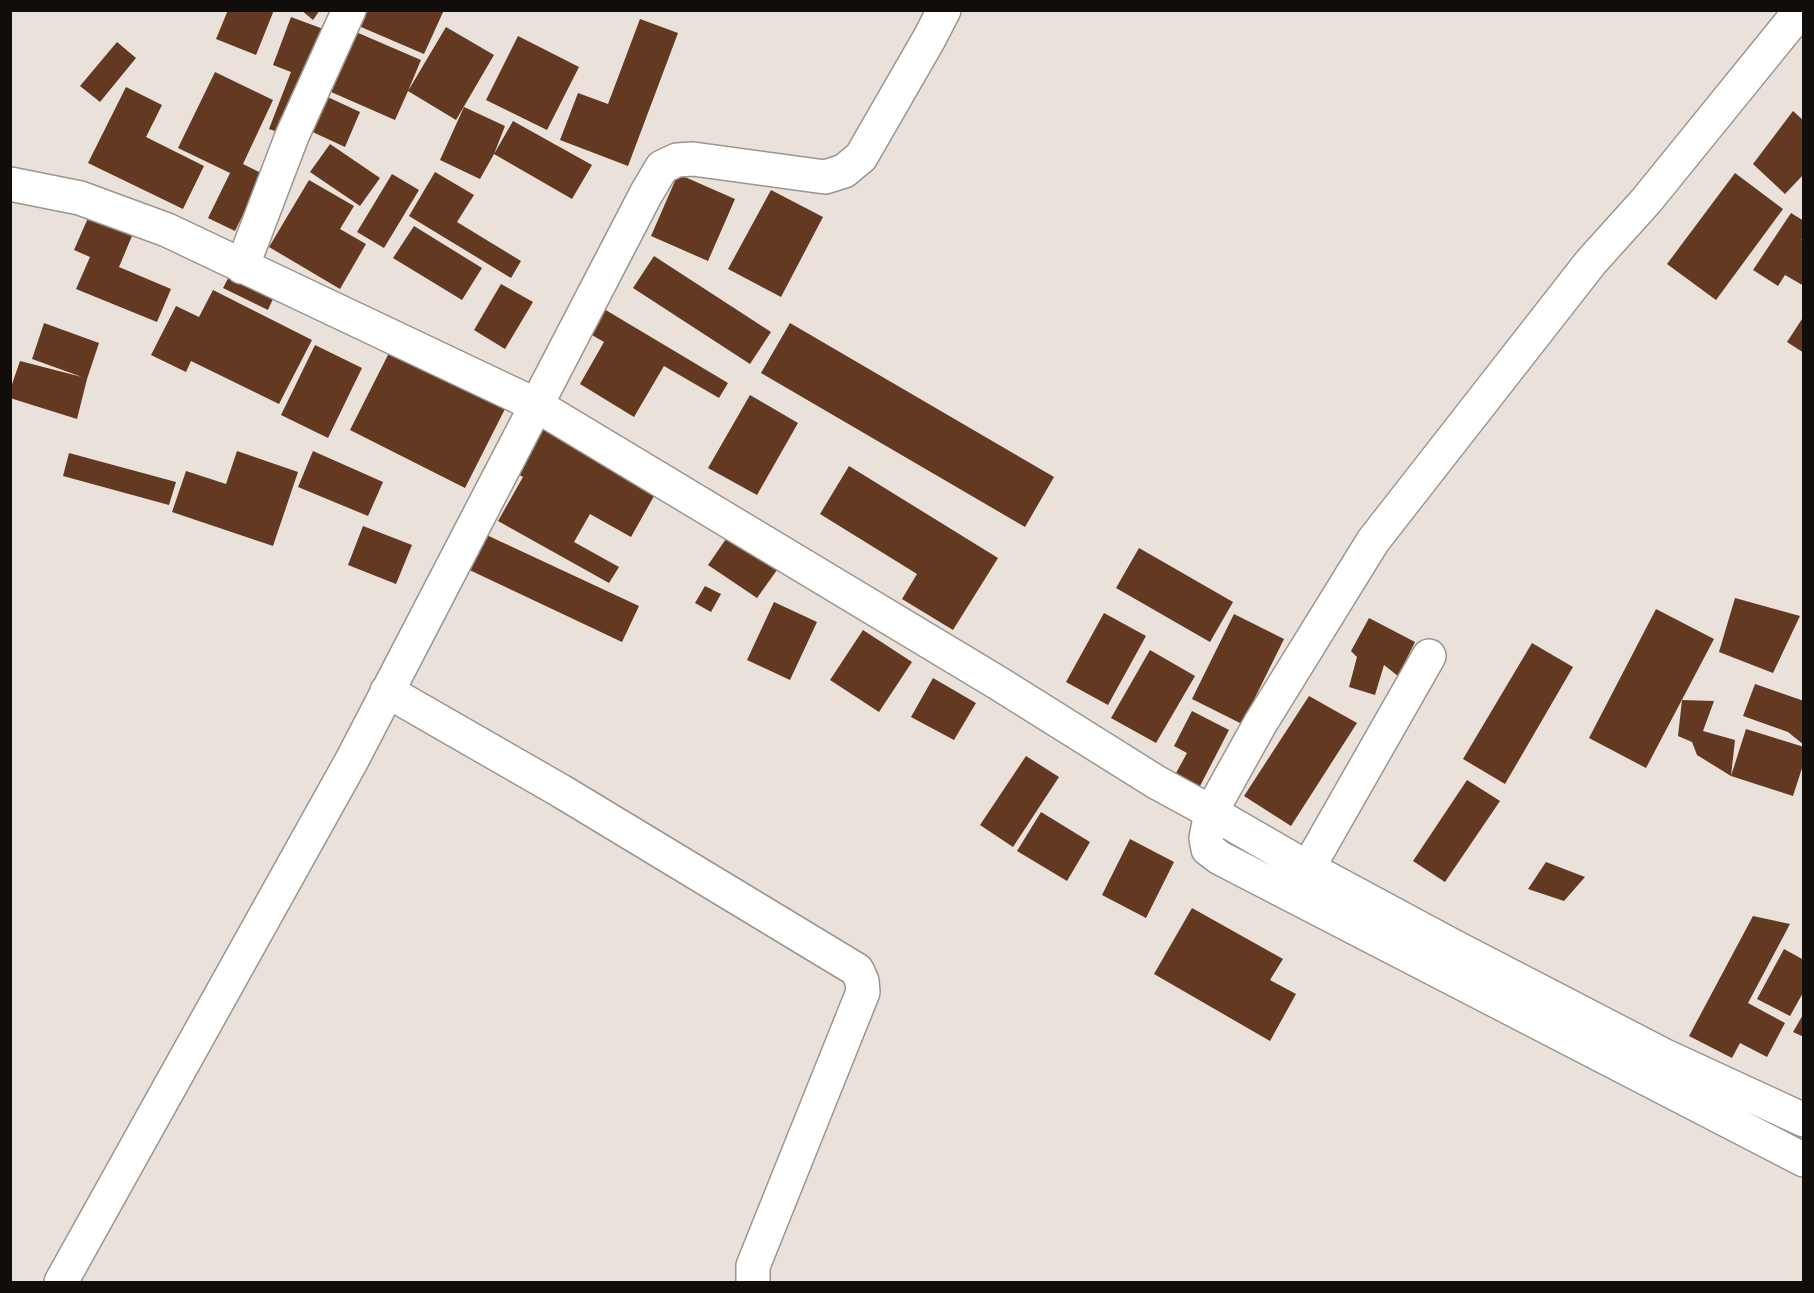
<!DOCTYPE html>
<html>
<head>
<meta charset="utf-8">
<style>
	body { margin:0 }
	#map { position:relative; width:1814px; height:1293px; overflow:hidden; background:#e9e1da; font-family:Manrope,sans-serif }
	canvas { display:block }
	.frame { position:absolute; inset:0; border:12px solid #100d0b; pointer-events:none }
</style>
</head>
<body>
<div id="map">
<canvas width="1814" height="1293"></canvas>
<div class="frame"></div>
</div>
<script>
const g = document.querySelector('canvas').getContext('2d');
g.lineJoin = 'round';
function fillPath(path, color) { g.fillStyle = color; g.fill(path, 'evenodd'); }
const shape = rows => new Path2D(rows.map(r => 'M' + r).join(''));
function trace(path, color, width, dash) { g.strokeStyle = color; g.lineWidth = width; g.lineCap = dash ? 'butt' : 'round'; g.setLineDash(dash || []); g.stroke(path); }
fillPath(shape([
	[228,10,274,10,256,55,216,39],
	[301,10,320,10,313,20],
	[368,10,444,10,424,54,361,27],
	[291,17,326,30,286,135,269,129,291,72,273,65],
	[640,19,678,33,628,166,560,140,578,93,608,104],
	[446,27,494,55,456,120,408,91,395,120,322,88,349,29,421,60,408,91],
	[518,36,579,67,547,130,486,100],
	[117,42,136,58,100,102,80,86],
	[215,72,273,100,243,164,263,174,235,231,208,218,230,173,178,148],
	[126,87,162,105,146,137,204,166,183,209,88,163],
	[319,93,360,112,345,147,304,128],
	[464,107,505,126,494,154,513,121,592,165,572,199,494,154,480,179,440,160],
	[1793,111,1804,121,1804,174,1785,194,1753,164],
	[330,144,380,178,360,206,310,172],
	[435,172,474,195,457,222,521,261,511,278,409,216],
	[1735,173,1783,209,1716,300,1667,264],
	[392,174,419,190,384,248,357,232],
	[678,174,735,199,708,261,651,236],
	[309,180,354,206,340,229,366,244,340,289,269,247],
	[771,190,823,217,781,297,728,269],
	[1791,213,1804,221,1804,238,1801,240,1804,241,1804,286,1785,275,1778,286,1753,270],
	[88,218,132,236,119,267,171,289,157,322,76,289,90,257,74,250],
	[414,226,482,268,462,300,393,258],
	[654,256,771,332,750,364,633,288],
	[232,271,276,292,268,310,223,288],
	[501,284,533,302,505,349,474,330],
	[213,290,312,340,279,404,191,361,186,372,151,355,176,306,199,317],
	[604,309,728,383,719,398,664,366,634,417,580,384,604,342,590,334],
	[1804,316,1804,353,1787,342],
	[44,323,99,343,87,379,77,419,10,398,10,390,20,361,82,377,32,359],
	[790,323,1054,477,1025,527,761,373],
	[315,345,362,368,328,438,281,415],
	[393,345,508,403,465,488,350,430],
	[750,395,798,423,757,495,708,468],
	[545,425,658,489,631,537,590,514,574,542,619,567,609,583,498,521,523,477,518,474],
	[237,451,298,472,273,546,172,512,186,471,226,484],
	[313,451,383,482,368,516,298,487],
	[69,453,176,482,169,505,63,476],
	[849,466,998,558,953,630,902,599,917,574,820,514],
	[363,526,412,545,396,584,348,565],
	[478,531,639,606,622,642,461,566],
	[728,536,777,570,757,598,708,565],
	[1139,548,1233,602,1210,642,1116,588],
	[705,586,721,594,711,612,695,603],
	[1735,598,1800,616,1773,673,1719,652],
	[774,602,817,622,790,680,747,660],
	[1656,609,1714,639,1646,768,1589,738],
	[1104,613,1146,636,1108,705,1066,682],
	[1234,614,1284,639,1242,724,1192,699],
	[1369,618,1415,642,1398,676,1384,665,1375,695,1349,687,1357,657,1351,651],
	[863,630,912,662,879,712,830,680],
	[1532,643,1573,667,1505,784,1463,759],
	[1150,650,1195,676,1156,743,1111,718],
	[933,678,976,703,954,740,911,717],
	[1755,684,1804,701,1804,745,1788,732,1743,716],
	[1309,696,1357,723,1291,826,1244,796],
	[1682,700,1714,701,1703,731,1735,740,1731,776,1746,729,1804,747,1804,762,1793,796,1731,776,1697,755,1692,742,1678,736],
	[1192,711,1229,730,1199,788,1175,775,1187,753,1174,746],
	[1026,756,1059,777,1013,847,980,825],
	[1467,780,1500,801,1445,882,1413,861],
	[1041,812,1090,842,1067,881,1017,851],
	[1130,839,1174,862,1146,918,1102,895],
	[1546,862,1585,877,1564,901,1528,889],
	[1192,908,1283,959,1270,980,1296,994,1270,1041,1154,974],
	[1753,916,1790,924,1748,1003,1785,1023,1767,1057,1740,1043,1732,1058,1689,1036],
	[1784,949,1804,960,1804,991,1790,1016,1757,999],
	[1804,1013,1804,1037,1793,1032]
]), '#643922');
const minor = shape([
	[1801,10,1646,201,1591,262,1373,541,1260,724,1211,812,1206,838,1208,849,1220,858,1804,1160],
	[10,184,80,198,167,230,536,405,998,683,1156,782,1211,812,1308,868,1453,946,1663,1055,1804,1120],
	[242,267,292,136,349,10],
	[387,691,561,791,857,970,862,981,863,992,753,1266,753,1282],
	[1308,868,1429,656],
	[61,1282,352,760,646,194,662,167,677,160,693,159,825,177,844,171,861,157,929,39,944,10]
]);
trace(minor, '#9c958e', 36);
trace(minor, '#fff', 33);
</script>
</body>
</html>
